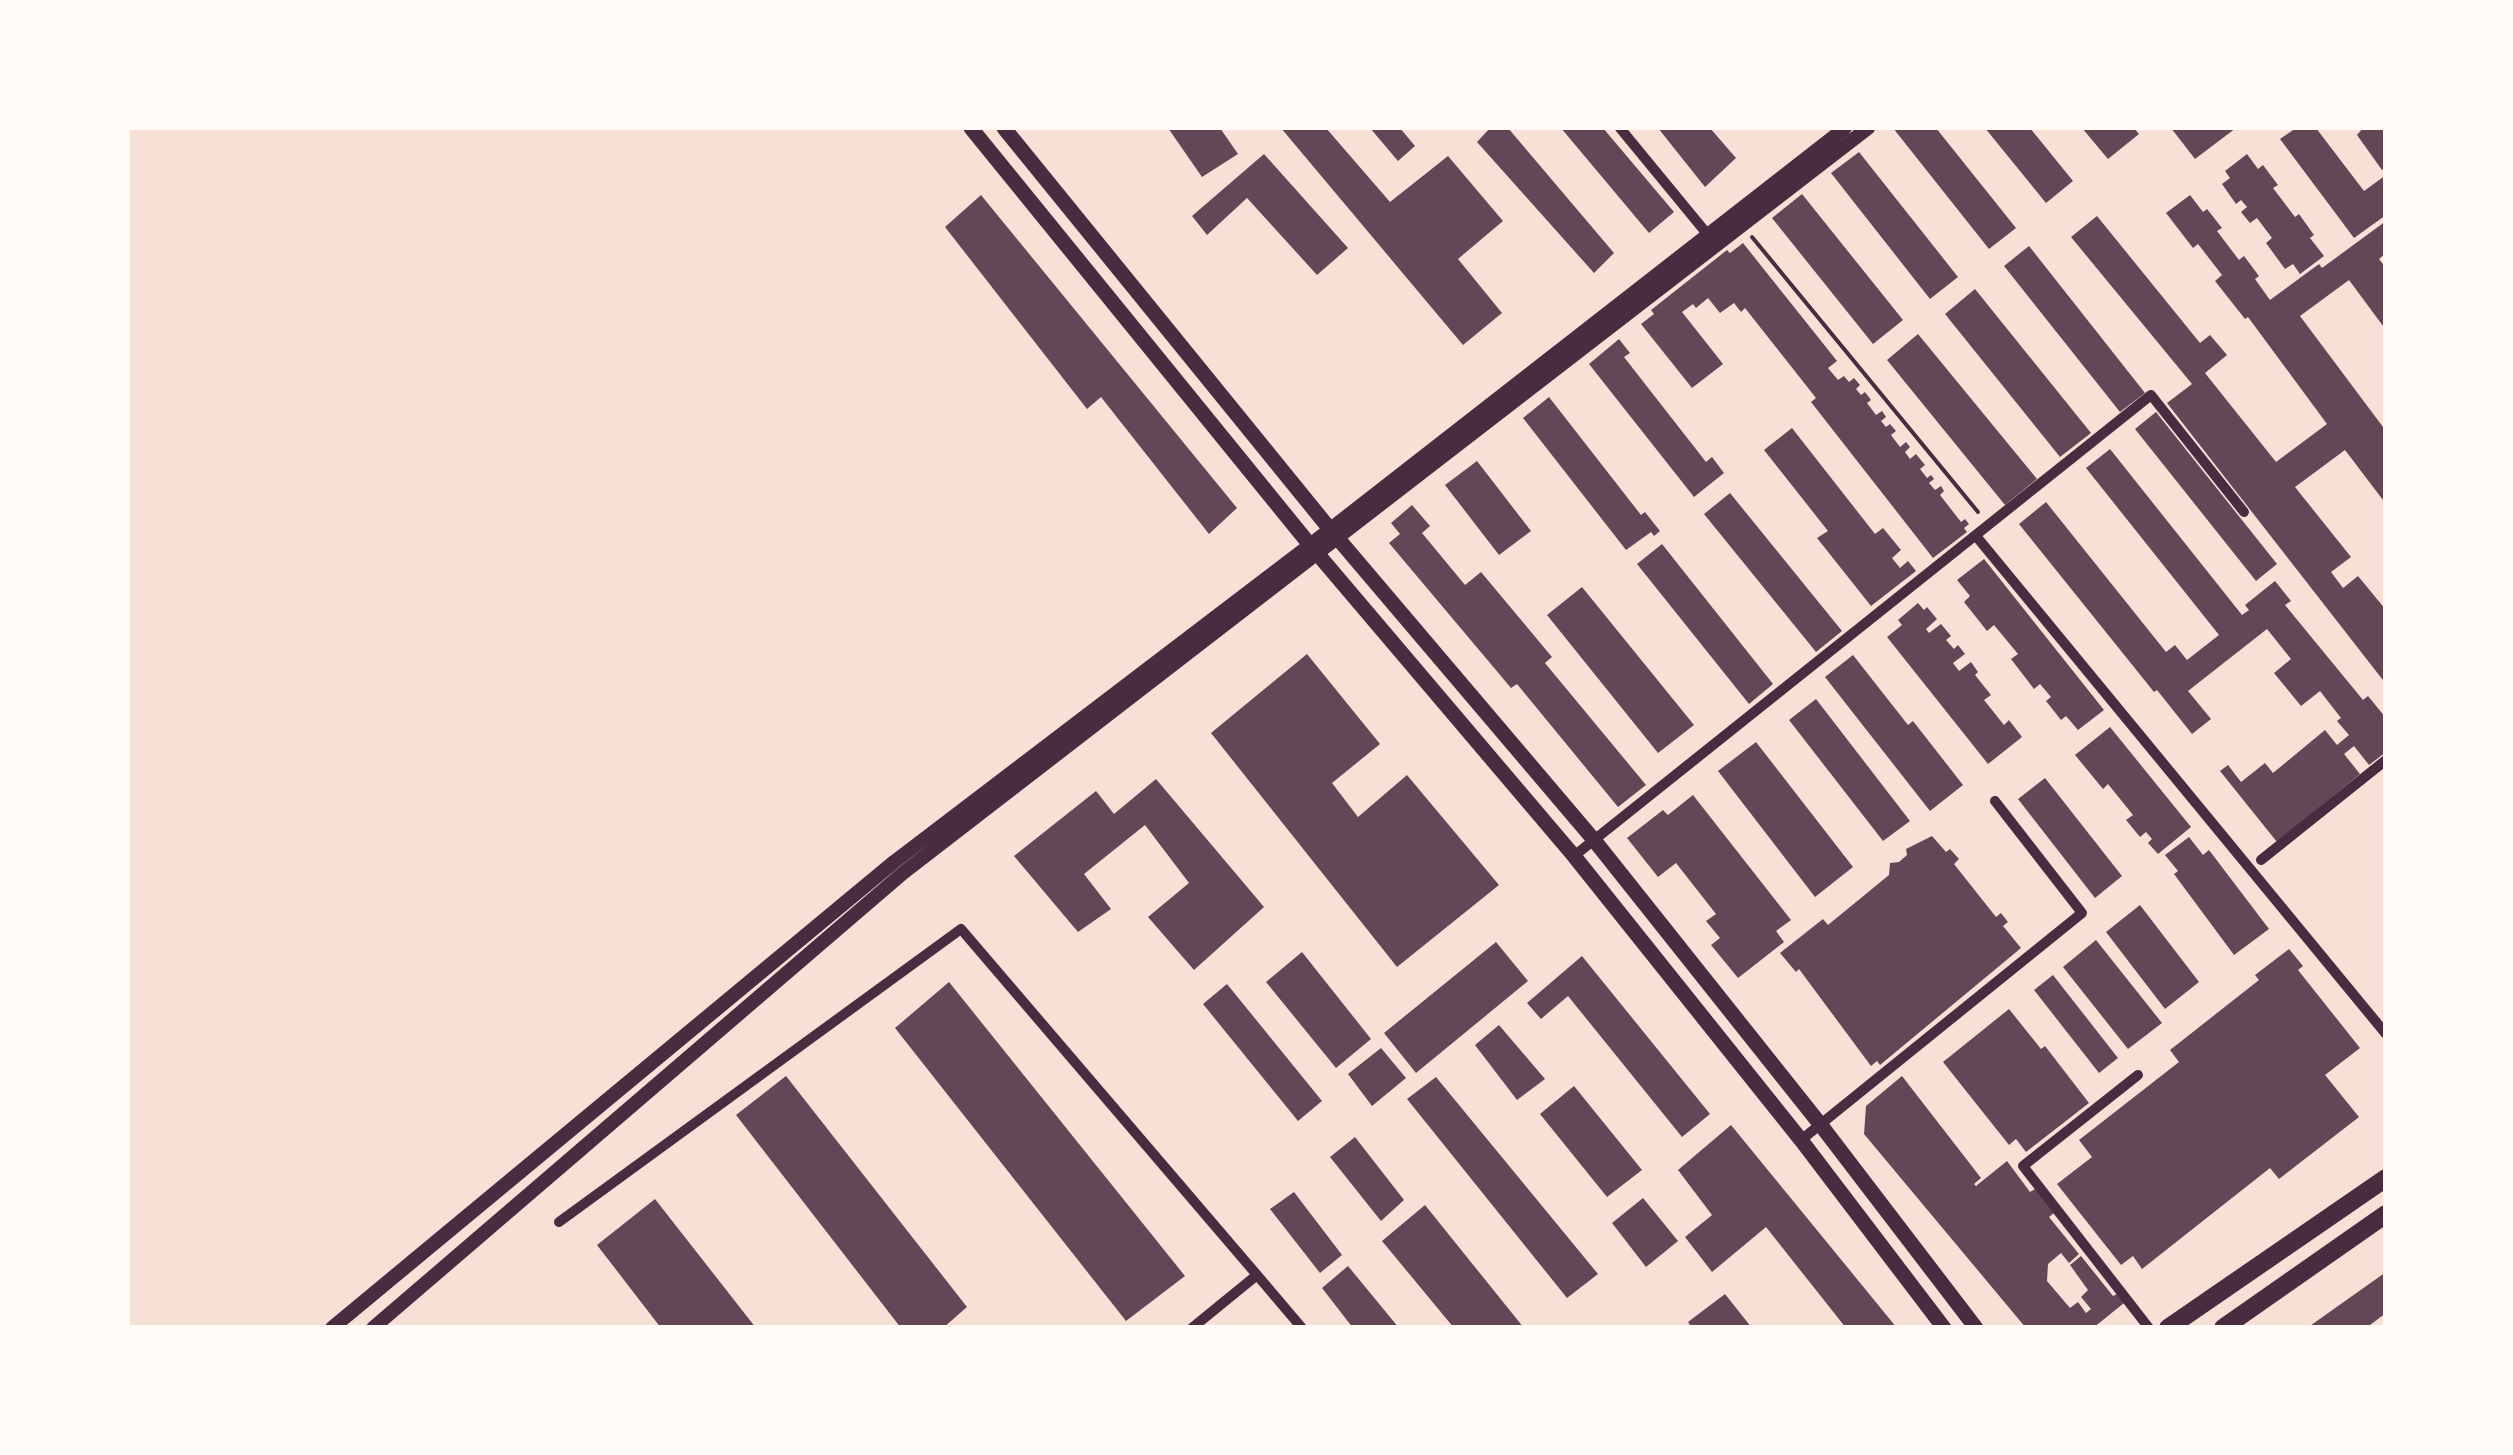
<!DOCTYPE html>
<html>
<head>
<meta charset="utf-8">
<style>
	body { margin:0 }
	#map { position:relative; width:2513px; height:1455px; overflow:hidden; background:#f7e1d7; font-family:Raleway,sans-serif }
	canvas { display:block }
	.frame { position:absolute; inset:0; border:130px solid #fffaf5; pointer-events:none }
</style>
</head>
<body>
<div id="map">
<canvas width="2513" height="1455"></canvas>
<div class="frame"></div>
</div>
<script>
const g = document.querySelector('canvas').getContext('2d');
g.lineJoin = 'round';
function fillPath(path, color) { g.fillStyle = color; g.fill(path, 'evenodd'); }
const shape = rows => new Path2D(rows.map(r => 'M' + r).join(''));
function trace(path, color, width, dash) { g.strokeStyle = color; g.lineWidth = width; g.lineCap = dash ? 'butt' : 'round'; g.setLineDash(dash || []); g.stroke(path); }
fillPath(shape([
	[1168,128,1220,128,1238,154,1202,177],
	[1281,128,1326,128,1390,202,1448,156,1503,221,1458,259,1502,313,1463,345],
	[1370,128,1400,128,1415,146,1398,161],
	[1490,128,1508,128,1614,253,1594,273,1477,142],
	[1561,128,1603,128,1674,212,1649,233],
	[1658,128,1710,128,1736,158,1705,187],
	[1893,128,1936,128,2016,228,1989,249],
	[1985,128,2030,128,2073,181,2046,203],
	[2082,128,2134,128,2139,134,2108,159],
	[2171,128,2236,128,2195,159],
	[2296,128,2316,128,2364,191,2386,175,2386,215,2354,238,2280,139],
	[2363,128,2386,128,2386,167,2382,170,2357,135],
	[1859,152,1958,277,1930,299,1831,173],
	[1264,154,1348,248,1317,275,1247,198,1207,235,1192,216],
	[2247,154,2258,169,2263,165,2278,185,2273,188,2295,217,2299,214,2314,235,2310,238,2324,256,2300,274,2293,264,2285,269,2266,243,2272,238,2257,218,2250,223,2241,212,2247,207,2241,200,2236,204,2222,184,2230,178,2225,171],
	[1802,194,1903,320,1873,344,1772,218],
	[981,195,1237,508,1209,534,1101,397,1087,409,945,227],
	[2190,195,2203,212,2207,209,2222,228,2217,231,2239,260,2244,256,2259,276,2255,279,2270,300,2319,264,2322,268,2386,221,2386,253,2379,259,2386,268,2386,330,2349,280,2300,316,2386,431,2386,504,2345,450,2295,487,2351,557,2331,572,2343,588,2358,576,2386,610,2386,684,2167,403,2192,384,2071,237,2097,216,2200,343,2210,335,2227,355,2205,373,2276,462,2327,424,2248,317,2245,319,2215,281,2222,275,2198,244,2193,248,2166,213],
	[1743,243,1837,361,1828,368,1838,380,1844,376,1849,382,1854,378,1860,385,1856,389,1861,395,1865,392,1871,400,1867,403,1876,415,1882,411,1886,417,1881,421,1886,427,1890,424,1896,431,1891,435,1900,447,1906,442,1910,447,1905,452,1910,459,1916,454,1925,465,1920,469,1927,478,1931,475,1934,479,1929,483,1935,490,1941,486,1944,491,1940,495,1961,522,1965,519,1969,524,1964,528,1967,532,1933,558,1811,402,1816,398,1745,308,1741,312,1734,303,1720,313,1708,298,1696,308,1693,304,1682,312,1723,364,1692,388,1641,324,1654,314,1651,310,1727,250,1730,253],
	[2029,246,2145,393,2120,412,2004,266],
	[1975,289,2091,433,2060,457,1945,314],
	[1918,334,2037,479,2005,505,1887,360],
	[1619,339,1630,353,1624,357,1706,462,1712,457,1724,473,1694,497,1589,364],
	[1549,397,1641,515,1645,512,1660,531,1654,536,1651,532,1626,550,1523,418],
	[2156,412,2277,564,2256,581,2135,429],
	[1792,428,1875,534,1883,528,1901,550,1892,558,1900,568,1908,561,1916,571,1871,606,1817,538,1828,531,1764,450],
	[2110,449,2242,615,2249,610,2245,605,2275,581,2291,601,2285,605,2363,700,2368,696,2386,718,2386,752,2369,765,2354,746,2344,754,2360,774,2277,842,2220,771,2228,765,2241,782,2265,763,2273,773,2325,730,2337,745,2349,735,2337,721,2341,718,2320,691,2301,706,2274,673,2291,659,2267,629,2188,691,2211,719,2192,734,2157,690,2154,692,2019,524,2046,502,2166,652,2175,645,2187,660,2219,635,2086,468],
	[1477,461,1531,531,1499,555,1445,485],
	[1730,493,1842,631,1816,652,1704,514],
	[1412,505,1430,526,1422,533,1465,585,1481,572,1552,657,1545,663,1646,785,1618,807,1517,684,1511,688,1389,543,1400,534,1391,523],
	[1662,544,1773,684,1749,704,1637,564],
	[1984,559,2104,710,2078,730,2066,716,2061,720,2046,701,2051,697,2040,684,2034,689,2011,659,2018,654,1994,625,1987,631,1964,602,1970,596,1957,580],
	[1582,587,1694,725,1658,753,1547,615],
	[1918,603,1924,610,1927,607,1937,619,1926,629,1929,633,1941,624,1951,636,1946,640,1954,649,1958,645,1965,654,1953,663,1959,671,1971,662,1978,672,1975,675,1991,695,1984,700,2004,725,2009,720,2022,737,1988,764,1887,637,1902,625,1898,620],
	[1307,654,1380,744,1332,783,1358,817,1407,775,1499,885,1397,967,1211,733],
	[1853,655,1908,725,1913,721,1963,785,1930,811,1825,677],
	[1816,699,1910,821,1883,841,1789,720],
	[2110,727,2191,827,2158,854,2148,843,2152,839,2146,832,2140,837,2126,820,2133,815,2108,784,2103,789,2075,755],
	[1756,742,1853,867,1815,897,1718,771],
	[2045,778,2122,876,2095,898,2018,799],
	[1156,779,1264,907,1194,970,1148,917,1189,883,1145,825,1084,874,1111,909,1078,932,1014,856,1096,791,1114,814],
	[1693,795,1791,920,1776,931,1784,942,1738,978,1711,945,1720,938,1706,921,1716,914,1676,863,1658,877,1627,838,1663,810,1668,815],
	[1932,836,1946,852,1950,849,1959,859,1954,864,1996,917,2001,913,2008,922,2003,926,2021,948,1880,1065,1877,1061,1871,1066,1799,969,1796,972,1780,953,1823,919,1828,925,1889,875,1890,863,1899,862,1907,855,1906,849],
	[2189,837,2203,855,2209,850,2269,929,2234,955,2174,874,2178,871,2165,855],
	[2140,905,2199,982,2165,1009,2106,932],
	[2096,940,2162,1023,2128,1049,2063,967],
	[1496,942,1528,981,1416,1073,1384,1033],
	[2289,949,2303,966,2298,970,2360,1048,2325,1075,2359,1117,2279,1179,2270,1168,2142,1269,2133,1256,2121,1265,2057,1184,2092,1157,2079,1140,2179,1062,2170,1050,2259,980,2255,975],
	[1302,952,1371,1039,1336,1068,1266,982],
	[1582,956,1710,1114,1682,1137,1568,996,1541,1019,1527,1003],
	[2053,975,2118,1058,2099,1073,2034,990],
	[949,982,1185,1276,1126,1321,895,1028],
	[1227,984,1322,1101,1298,1121,1203,1004],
	[2009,1009,2041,1049,2045,1046,2089,1103,2026,1152,2016,1139,2009,1145,1943,1062],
	[1499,1025,1545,1079,1517,1100,1475,1045],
	[1381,1048,1406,1078,1372,1106,1348,1074],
	[786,1076,967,1307,943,1328,901,1328,736,1115],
	[1902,1076,1981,1178,1974,1184,1976,1186,2007,1161,2030,1192,2035,1189,2054,1213,2049,1217,2079,1254,2069,1263,2061,1253,2048,1264,2047,1281,2070,1308,2078,1302,2086,1313,2091,1309,2081,1297,2088,1290,2070,1265,2081,1256,2113,1296,2117,1294,2124,1303,2093,1328,2026,1328,1864,1134,1866,1106],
	[1436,1077,1598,1274,1567,1298,1407,1099],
	[1574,1086,1642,1170,1607,1197,1540,1114],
	[1731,1125,1897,1328,1846,1328,1766,1227,1712,1272,1685,1237,1712,1215,1678,1170],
	[1355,1137,1404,1200,1381,1221,1330,1157],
	[1294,1192,1342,1255,1320,1273,1270,1209],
	[1643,1198,1678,1241,1646,1267,1612,1223],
	[655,1199,756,1328,661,1328,597,1245],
	[1425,1205,1524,1328,1454,1328,1382,1241],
	[1348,1266,1399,1328,1353,1328,1322,1288],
	[2386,1272,2386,1313,2366,1328,2307,1328],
	[1725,1294,1752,1328,1692,1328,1688,1322]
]), '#644757');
trace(shape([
	[1752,237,1978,512]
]), '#4a2c40', 4);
trace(shape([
	[1620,128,1708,235],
	[1976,536,2386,1034],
	[1574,856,2151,395,2244,512],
	[2261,860,2386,760],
	[2138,1075,2023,1166,2149,1328],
	[1801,1140,2082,913,1995,801],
	[559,1222,961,929,1257,1275,1192,1328],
	[1257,1275,1302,1328]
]), '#4a2c40', 10);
trace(shape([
	[332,1328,894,862,1310,545,1845,128],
	[373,1328,903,873,1868,128]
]), '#4a2c40', 14);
trace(shape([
	[971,128,1310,545,1574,856,1801,1140,1944,1328],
	[1004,128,1329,528,1594,840,1820,1124,1976,1328]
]), '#4a2c40', 15);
trace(shape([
	[2168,1328,2386,1178],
	[2223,1328,2386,1214]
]), '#4a2c40', 18);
</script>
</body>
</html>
